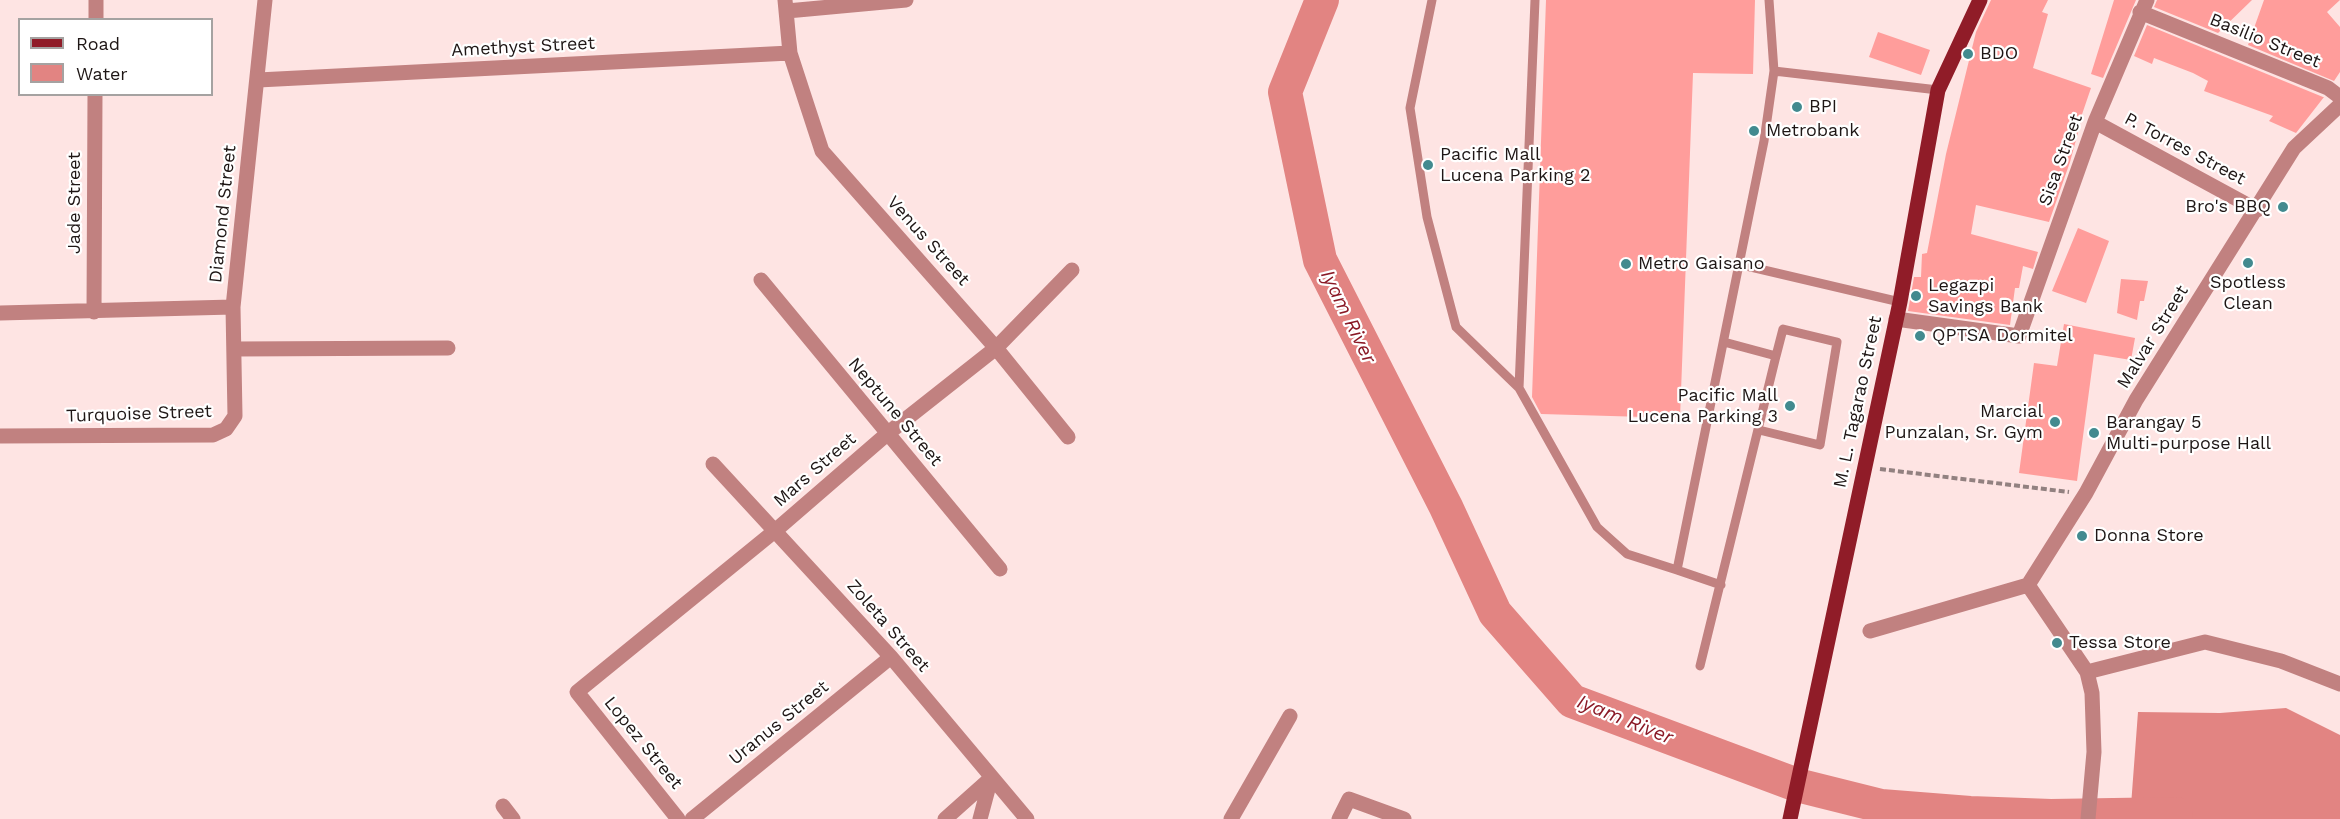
<!DOCTYPE html>
<html>
<head>
<meta charset="utf-8">
<style>
	body { margin:0 }
	#map { position:relative; width:2340px; height:819px; overflow:hidden; background:#fee4e3; font-family:"Work Sans",sans-serif }
	canvas { display:block }
	.legend { position:absolute; left:18px; top:18px; width:195px; height:78px; box-sizing:border-box; background:#fff; border:2px solid #a5a2a1; margin:0; padding:8px 10px; list-style:none; font-size:18px; color:#1e1615 }
	.legend li { display:flex; align-items:center; gap:12px; height:30px }
	.legend b { width:30px; border:2px solid #a5a2a1 }
</style>
</head>
<body>
<div id="map">
<canvas width="2340" height="819"></canvas>
<ul class="legend">
<li><b style="height:8px;background:#901c28"></b>Road</li>
<li><b style="height:16px;background:#e28482"></b>Water</li>
</ul>
</div>
<script>
const g = document.querySelector('canvas').getContext('2d');
g.lineJoin = 'round';
function fillPath(path, color) { g.fillStyle = color; g.fill(path, 'evenodd'); }
const shape = rows => new Path2D(rows.map(r => 'M' + r).join(''));
function trace(path, color, width, dash) { g.strokeStyle = color; g.lineWidth = width; g.lineCap = dash ? 'butt' : 'round'; g.setLineDash(dash || []); g.stroke(path); }
function label(font, color, halo, rows, align = 'center') {
  g.font = font + ' "Work Sans",sans-serif'; g.lineWidth = 4.5; g.setLineDash([]); g.textBaseline = 'middle'; g.strokeStyle = halo; g.fillStyle = color; for (const [text, x, y, turn = 0] of rows) {
    g.save(); g.translate(x, y); g.rotate((+turn || 0) * Math.PI / 180); g.textAlign = isNaN(turn) ? turn : align; if (halo) g.strokeText(text, 0, 0); g.fillText(text, 0, 0); g.restore();
  }
}
fillPath(shape([
	[2286,708,2340,735,2340,819,2130,819,2138,712,2220,713]
]), '#e28482');
trace(shape([
	[1322,0,1285,92,1320,260,1446,507,1495,613,1572,701,1797,785,1881,806,1970,813,2051,816,2176,814]
]), '#e28482', 34);
fillPath(shape([
	[1546,0,1755,0,1753,74,1693,73,1680,418,1541,414,1532,397],
	[1991,0,2048,0,2042,12,2048,14,2033,68,2091,88,2077,129,2079,129,2070,162,2049,222,1976,205,1971,234,2038,252,2033,269,2023,266,2019,288,2015,288,2010,325,1908,311,1914,277,1921,277,1922,254,1927,253,1946,154,1976,32],
	[2114,0,2136,0,2103,78,2091,74],
	[2157,0,2252,0,2218,33,2154,7],
	[2264,0,2340,0,2327,12,2340,27,2340,72,2334,81,2248,45],
	[2147,25,2323,97,2324,97,2296,133,2269,121,2273,116,2204,91,2208,81,2193,73,2154,58,2152,64,2134,56],
	[1878,32,1930,50,1921,75,1869,57],
	[2078,228,2109,241,2086,303,2052,291],
	[2121,279,2148,281,2144,301,2140,301,2137,320,2117,313],
	[2064,324,2135,338,2131,360,2094,354,2077,481,2019,473,2034,363,2057,366]
]), '#ff9d9b');
trace(shape([
	[1880,469,2069,492]
]), '#928180', 4, [6, 3]);
trace(shape([
	[1432,0,1410,108,1427,217,1456,327,1519,388],
	[1535,0,1519,388,1597,527,1627,554,1677,570,1764,141,1774,71,1769,0],
	[1774,71,1938,90],
	[1738,264,1900,302],
	[1759,430,1820,445,1837,342,1783,329,1776,356],
	[1677,570,1721,585],
	[1700,666,1776,356,1724,342]
]), '#c18180', 9);
trace(shape([
	[785,0,790,53,822,151,996,348,1068,437],
	[787,11,906,0],
	[2140,12,2328,88,2340,97],
	[96,20,96,0],
	[258,80,790,53],
	[2095,122,2257,210],
	[761,280,1000,569],
	[94,312,95,94],
	[0,313,233,307,265,0],
	[1896,319,2019,336,2095,122,2147,0],
	[235,349,448,348],
	[0,436,213,435,226,429,235,416,233,307],
	[713,464,891,657,1027,819],
	[2028,585,2087,672,2092,693,2094,752,2088,819],
	[1870,631,2028,585,2086,493,2136,400,2294,148,2340,105],
	[2087,672,2205,642,2281,661,2340,684],
	[503,806,513,819],
	[678,819,577,692,776,530,887,434,996,348,1072,270],
	[692,819,891,657],
	[945,819,991,778],
	[980,819,991,778],
	[1231,819,1290,716],
	[1339,819,1349,799,1404,819]
]), '#c18180', 15);
trace(shape([
	[1790,819,1900,302,1938,90,1980,0]
]), '#901c28', 15);
for (const [x, y, r, color] of [
	[1968,54,6,"#428a8f"],
	[1797,107,6,"#428a8f"],
	[1754,131,6,"#428a8f"],
	[1428,165,6,"#428a8f"],
	[2283,207,6,"#428a8f"],
	[2248,263,6,"#428a8f"],
	[1626,264,6,"#428a8f"],
	[1916,296,6,"#428a8f"],
	[1920,336,6,"#428a8f"],
	[1790,406,6,"#428a8f"],
	[2055,422,6,"#428a8f"],
	[2094,433,6,"#428a8f"],
	[2082,536,6,"#428a8f"],
	[2057,643,6,"#428a8f"]
]) { const dot = new Path2D(); dot.arc(x, y, r, 0, 2 * Math.PI); g.fillStyle = color; g.fill(dot); trace(dot, '#fff', 2); }
label('18px', '#1e1615', '#fff', [
	["Basilio Street",2265,41,22],
	["Amethyst Street",523,47,-3],
	["P. Torres Street",2185,149,28],
	["Sisa Street",2061,160,-70],
	["Jade Street",75,203,-90],
	["Diamond Street",223,214,-84],
	["Venus Street",928,241,48],
	["Malvar Street",2153,337,-58],
	["M. L. Tagarao Street",1858,402,-78],
	["Neptune Street",895,412,50],
	["Turquoise Street",139,414,-2],
	["Mars Street",815,470,-41],
	["Zoleta Street",888,626,49],
	["Uranus Street",779,723,-39],
	["Lopez Street",643,743,51]
]);
label('18px', '#1e1615', '#fff', [
	["BDO",1980,54],
	["BPI",1809,107],
	["Metrobank",1766,131],
	["Pacific Mall",1440,155],
	["Lucena Parking 2",1440,176],
	["Bro's BBQ",2271,207,"right"],
	["Metro Gaisano",1638,264],
	["Spotless",2248,283,"center"],
	["Clean",2248,304,"center"],
	["Legazpi",1928,286],
	["Savings Bank",1928,307],
	["QPTSA Dormitel",1932,336],
	["Pacific Mall",1778,396,"right"],
	["Lucena Parking 3",1778,417,"right"],
	["Marcial",2043,412,"right"],
	["Punzalan, Sr. Gym",2043,433,"right"],
	["Barangay 5",2106,423],
	["Multi-purpose Hall",2106,444],
	["Donna Store",2094,536],
	["Tessa Store",2069,643]
], 'left');
label('italic 20px', '#8a1926', '#fff', [
	["Iyam River",1348,317,64],
	["Iyam River",1625,720,22]
]);
</script>
</body>
</html>
